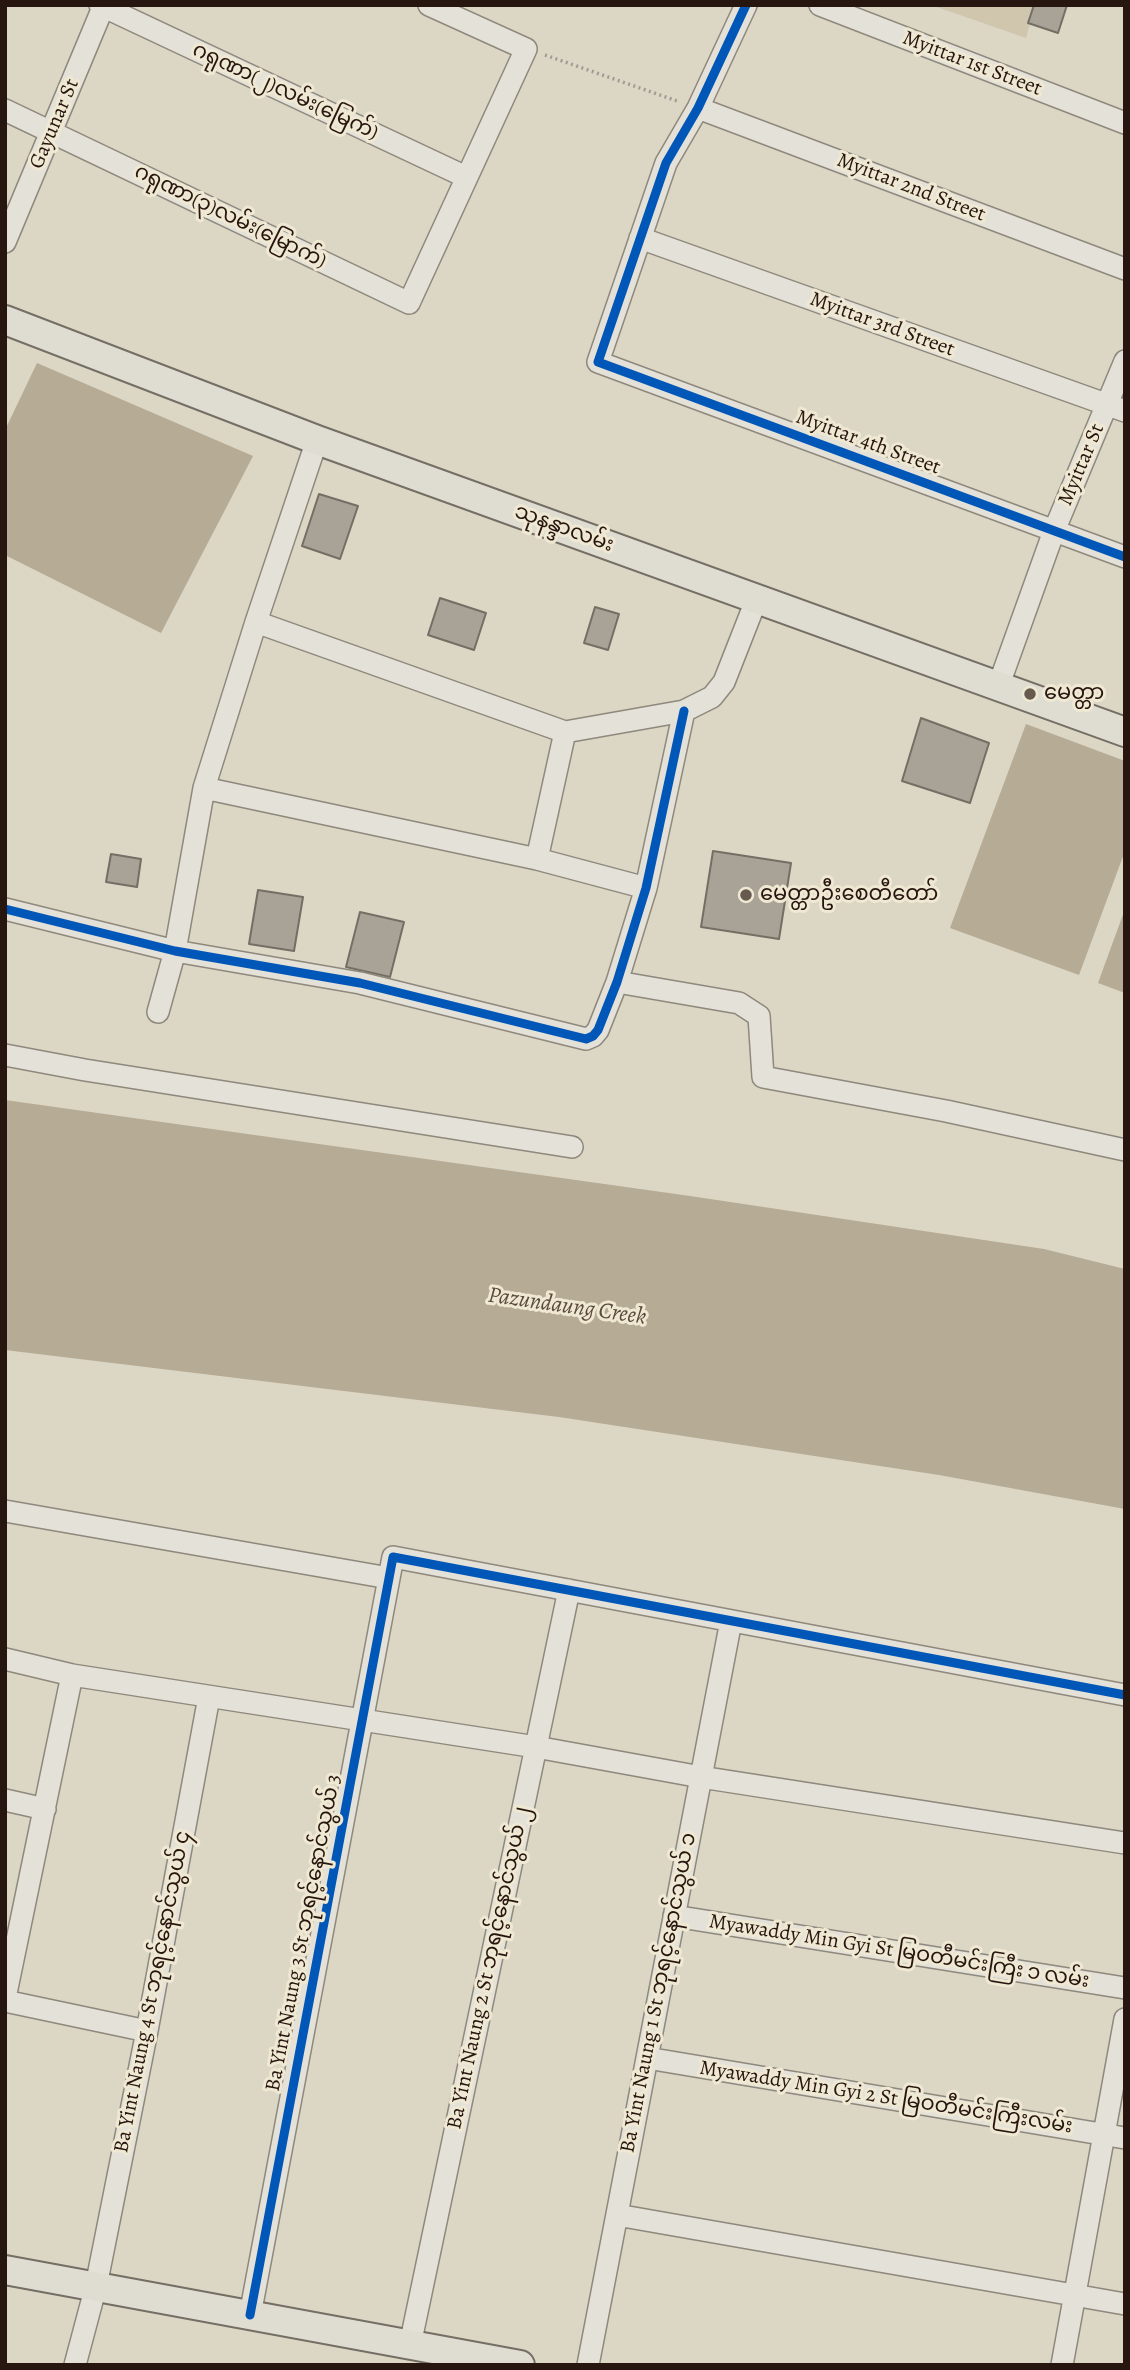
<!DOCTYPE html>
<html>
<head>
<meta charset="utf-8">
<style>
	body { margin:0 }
	#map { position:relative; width:1130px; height:2370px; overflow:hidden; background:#dcd6c4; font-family:Alegreya,serif }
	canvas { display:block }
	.frame { position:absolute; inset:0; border:7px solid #27150f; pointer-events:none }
</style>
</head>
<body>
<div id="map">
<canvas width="1130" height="2370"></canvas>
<div class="frame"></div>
</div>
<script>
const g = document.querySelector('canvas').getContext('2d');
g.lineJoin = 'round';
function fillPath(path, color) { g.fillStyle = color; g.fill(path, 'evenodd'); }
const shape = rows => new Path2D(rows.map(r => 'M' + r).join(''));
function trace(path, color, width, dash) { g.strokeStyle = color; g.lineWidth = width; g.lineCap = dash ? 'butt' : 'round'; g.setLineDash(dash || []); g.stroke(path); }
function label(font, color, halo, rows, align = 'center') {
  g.font = font + ' Alegreya,"Noto Sans Myanmar",serif'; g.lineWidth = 6; g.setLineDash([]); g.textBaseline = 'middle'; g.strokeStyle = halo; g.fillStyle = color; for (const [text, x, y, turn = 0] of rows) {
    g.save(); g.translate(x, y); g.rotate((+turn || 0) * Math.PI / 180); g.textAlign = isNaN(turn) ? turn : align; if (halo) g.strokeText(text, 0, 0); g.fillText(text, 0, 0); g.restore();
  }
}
fillPath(shape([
	[931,5,1035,5,1026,38]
]), '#d0c6ae');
fillPath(shape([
	[37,363,253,456,161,633,5,555,5,430],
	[1026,724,1125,761,1125,851,1079,975,950,928],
	[1125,909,1125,993,1098,983],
	[5,1100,690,1196,1044,1249,1125,1269,1125,1509,939,1475,559,1417,5,1350]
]), '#b6ab94');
const building = shape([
	[1034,5,1067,5,1058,33,1028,23,1034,5],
	[319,494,358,506,340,559,302,546,319,494],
	[440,598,486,613,474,650,428,635,440,598],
	[595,607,619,614,608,650,584,643,595,607],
	[921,718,989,743,970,803,902,781,921,718],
	[713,851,791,863,779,939,701,927,713,851],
	[111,854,141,859,137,887,106,882,111,854],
	[258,890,303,897,294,951,249,944,258,890],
	[360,912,404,922,390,977,346,967,360,912]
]);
fillPath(building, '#a9a397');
trace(building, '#746e65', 2);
const minor = shape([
	[100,5,466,177],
	[746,5,698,108,666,163,598,362,1125,557],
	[820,5,1125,123],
	[698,108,1125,269],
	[5,110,409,303,526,49,429,5],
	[640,238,1125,411],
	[5,242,104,5],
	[256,622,565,732,684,711,712,697,724,682,757,598],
	[998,687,1054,531,1125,361],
	[204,788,537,859,646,888],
	[537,859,565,732],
	[5,909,175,951,360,983,586,1039,593,1036,598,1030,617,982,646,888,684,711],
	[617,982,739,1003,759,1016,763,1077,946,1111,1125,1150],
	[158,1012,175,951,204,788,256,622,317,440],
	[5,1055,85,1070,572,1147],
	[5,1511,389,1578],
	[5,1659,72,1675,536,1747,701,1777,1125,1843],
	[5,1800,45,1809],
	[674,1916,1125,1988],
	[5,1998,72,1675],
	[5,2001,147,2031],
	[647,2058,1125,2138],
	[617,2215,1125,2304],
	[250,2315,393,1557,1125,1695],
	[410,2345,569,1590],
	[75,2365,96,2286,147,2031,209,1697],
	[588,2365,731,1621],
	[1062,2365,1125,2019]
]);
const major = shape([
	[5,320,317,440,1125,732],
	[5,2270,520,2365]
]);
trace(minor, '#8e887d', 24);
trace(major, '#746e65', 32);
trace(shape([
	[545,55,680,102]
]), '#a09c95', 3.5, [2, 3.5]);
trace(minor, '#e4e1d8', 21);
trace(major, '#dfdcd2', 28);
trace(shape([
	[746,5,698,108,666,163,598,362,1125,557],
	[5,909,175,951,360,983,586,1039,593,1036,598,1030,617,982,646,888,684,711],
	[250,2315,393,1557,1125,1695]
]), '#0057b8', 9);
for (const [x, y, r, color] of [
	[1030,694,7,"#66594e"],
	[746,895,7,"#66594e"]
]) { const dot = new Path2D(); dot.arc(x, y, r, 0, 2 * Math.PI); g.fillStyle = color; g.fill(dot); trace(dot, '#efe8d2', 2.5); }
label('21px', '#27150f', '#efe8d2', [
	["Myittar 1st Street",972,64,21],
	["ဂရုဏာ(၂)လမ်း(မြေက်)",285,92,25],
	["Gayunar St",55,124,-67],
	["Myittar 2nd Street",911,188,21],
	["ဂရုဏာ(၃)လမ်း(မြောက်)",230,217,26],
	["Myittar 3rd Street",882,325,20],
	["Myittar 4th Street",868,443,20],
	["Myittar St",1082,465,-67],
	["သုနန္ဒာလမ်း",564,529,20],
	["Ba Yint Naung 3 St ဘုရင့်နောင်သွယ် 3",304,1933,-79],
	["Myawaddy Min Gyi St မြဝတီမင်းကြီး ၁ လမ်း",899,1952,9],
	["Ba Yint Naung 2 St ဘုရင့်နောင်သွယ် ၂",489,1968,-78],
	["Ba Yint Naung 4 St ဘုရင့်နောင်သွယ် ၄",153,1992,-79],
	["Ba Yint Naung 1 St ဘုရင့်နောင်သွယ် ၁",659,1993,-79],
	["Myawaddy Min Gyi 2 St မြဝတီမင်းကြီးလမ်း",886,2098,9]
]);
label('21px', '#27150f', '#efe8d2', [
	["မေတ္တာ",1044,694],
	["မေတ္တာဦးစေတီတော်",760,895]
], 'left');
label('italic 23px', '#5a493c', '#efe8d2', [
	["Pazundaung Creek",567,1307,8]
]);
</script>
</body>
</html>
